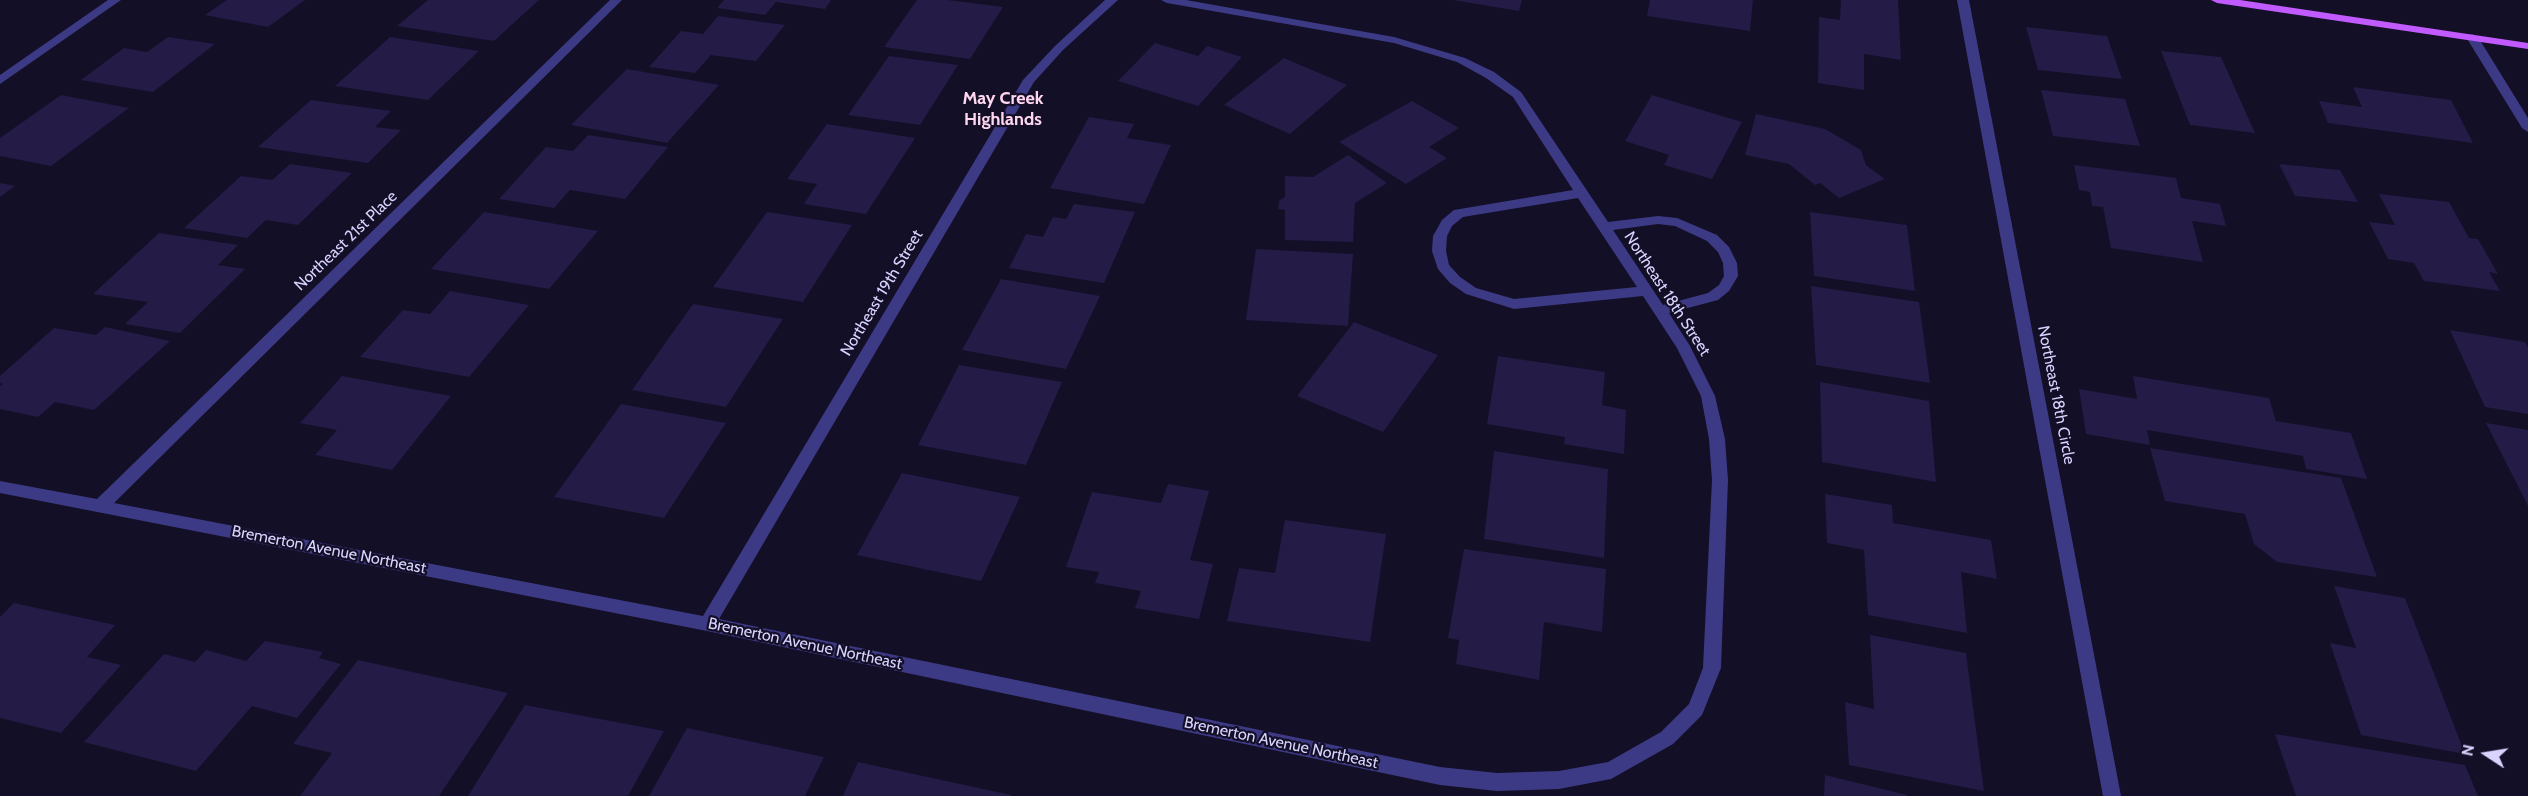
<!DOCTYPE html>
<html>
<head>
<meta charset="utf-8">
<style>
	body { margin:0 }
	#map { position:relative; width:2528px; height:796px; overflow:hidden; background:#130f26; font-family:Cabin,sans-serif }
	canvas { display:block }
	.north { position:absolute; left:2456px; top:724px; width:60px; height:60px; -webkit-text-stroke:4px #130f26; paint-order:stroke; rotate:282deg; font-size:16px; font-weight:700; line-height:24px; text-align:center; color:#d9d4ff }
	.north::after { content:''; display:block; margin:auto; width:21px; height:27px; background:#d9d4ff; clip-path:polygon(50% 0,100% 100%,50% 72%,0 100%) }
</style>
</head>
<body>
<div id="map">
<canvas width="2528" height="796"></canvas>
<div class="north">N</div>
</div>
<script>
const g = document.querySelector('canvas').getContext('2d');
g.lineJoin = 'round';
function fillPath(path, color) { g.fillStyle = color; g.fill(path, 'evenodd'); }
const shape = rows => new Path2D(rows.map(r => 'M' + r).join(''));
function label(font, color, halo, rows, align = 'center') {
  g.font = font + ' Cabin,sans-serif'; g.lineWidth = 4.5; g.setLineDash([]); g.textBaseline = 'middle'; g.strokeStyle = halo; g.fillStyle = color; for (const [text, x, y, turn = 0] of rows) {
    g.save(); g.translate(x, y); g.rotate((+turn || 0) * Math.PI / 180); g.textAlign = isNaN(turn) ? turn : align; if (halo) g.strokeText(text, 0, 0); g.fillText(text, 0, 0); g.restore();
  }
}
fillPath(shape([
	[227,0,305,0,268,27,205,15],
	[428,0,539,0,494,41,397,26],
	[724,0,831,0,825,9,776,2,765,15,717,8],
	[917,0,948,0,1003,7,970,59,884,47],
	[1453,0,1522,0,1519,11],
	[1650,0,1753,0,1750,31,1647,16],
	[1841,0,1898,0,1901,60,1864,54,1864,90,1818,83,1819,17,1840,20],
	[718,16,785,25,756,61,711,55,695,73,649,67,681,31,703,34],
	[2026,27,2107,36,2122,79,2038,70],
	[168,37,215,44,153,92,81,80,124,48,147,52],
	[390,37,479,51,428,100,335,86],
	[1155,43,1198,56,1207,46,1242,57,1198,106,1118,81],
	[2161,51,2221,57,2255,133,2190,125],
	[889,56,958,65,920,125,848,115],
	[1284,58,1347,85,1290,134,1224,105],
	[627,69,719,85,667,143,571,125],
	[2353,87,2451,100,2473,143,2328,123,2319,101,2362,107],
	[2041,90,2125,99,2140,146,2053,136],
	[61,95,129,108,51,166,0,156,0,138],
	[1652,95,1742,122,1712,179,1664,165,1669,155,1625,141],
	[311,100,391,111,375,127,401,130,368,163,258,147],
	[1412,101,1459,128,1429,147,1447,158,1406,184,1339,142],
	[1756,114,1825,129,1861,150,1866,165,1885,179,1839,198,1820,183,1815,185,1789,164,1745,155],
	[1089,117,1134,124,1127,138,1171,145,1144,204,1050,188],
	[827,124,915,138,866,214,804,204,817,184,787,179],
	[588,135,668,147,625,199,570,190,554,208,499,199,546,147,573,151],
	[1348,155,1387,183,1355,203,1353,242,1285,240,1285,210,1278,209,1279,201,1285,197,1285,176,1313,177],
	[290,164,352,173,298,225,266,220,247,238,184,228,241,176,272,180],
	[2279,164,2340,170,2358,202,2295,196],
	[2074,165,2176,178,2181,198,2220,204,2226,226,2192,221,2203,262,2111,248,2103,207,2092,206,2090,192,2079,190],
	[0,183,15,186,0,197],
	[2379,194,2449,202,2469,238,2478,239,2498,274,2489,272,2500,291,2424,281,2414,263,2388,259,2369,222,2395,225],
	[1074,204,1135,212,1104,283,1009,268,1026,234,1043,237,1053,217,1066,219],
	[484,212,598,231,549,289,431,269],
	[767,212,852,225,803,302,713,287],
	[1810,212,1907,225,1915,291,1814,276],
	[159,233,238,245,218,265,245,269,180,333,125,324,148,302,93,294],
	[1256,249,1353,254,1348,326,1246,320],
	[1001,279,1100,296,1066,369,962,350],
	[1811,286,1919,302,1930,383,1816,365],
	[450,291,529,305,469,377,360,357,403,310,430,314],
	[693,304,783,319,726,407,632,390],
	[1354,322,1438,355,1383,432,1297,396],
	[105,327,170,341,94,410,55,402,38,417,0,409,0,386,3,384,0,383,0,376,54,328,96,335],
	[2450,330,2525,342,2528,347,2528,414,2485,407],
	[1498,356,1605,372,1602,405,1626,410,1624,454,1564,444,1565,437,1487,424],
	[959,365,1062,382,1026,465,918,445],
	[342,376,451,396,392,470,315,455,337,430,300,423],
	[2133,376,2269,398,2276,421,2351,433,2367,479,2306,469,2303,456,2147,430,2150,445,2086,434,2079,389,2137,399],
	[1820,382,1929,401,1936,482,1822,462],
	[621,404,726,423,664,518,554,497],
	[2486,423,2528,430,2528,506],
	[2150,448,2341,478,2377,577,2277,562,2254,544,2245,514,2165,501],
	[1494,451,1608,469,1604,558,1484,539],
	[902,473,1020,497,981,581,857,555],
	[1168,484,1209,491,1190,560,1213,564,1199,619,1135,608,1141,591,1095,583,1099,572,1066,567,1092,492,1161,503],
	[1825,494,1892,505,1893,523,1991,540,1997,579,1961,572,1967,633,1868,615,1864,550,1827,543],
	[1285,520,1386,534,1370,642,1227,621,1239,568,1275,573],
	[1464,549,1606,569,1602,632,1544,622,1539,680,1456,664,1459,640,1448,638],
	[2334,586,2405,598,2465,754,2361,735,2330,643,2356,648],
	[14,603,115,625,87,657,121,665,61,733,0,718,0,617],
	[1870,635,1966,653,1984,791,1849,765,1845,702,1874,709],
	[265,641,323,652,319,658,341,664,297,718,252,706,196,771,84,742,164,654,195,662,206,650,246,661],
	[358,660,508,693,439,796,300,796,332,753,293,744],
	[525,705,664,731,628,796,468,796],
	[687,728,824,757,805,796,649,796],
	[2275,734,2465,765,2478,796,2296,796],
	[858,762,1011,795,1011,796,843,796],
	[1825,775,1907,795,1907,796,1824,796]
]), '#241b47');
fillPath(shape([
	[108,0,121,0,0,84,0,75,108,0],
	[610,0,622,0,114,503,703,616,1023,80,1055,46,1105,0,1118,0,1063,50,1034,82,719,619,1440,767,1497,773,1559,771,1608,762,1661,732,1689,704,1703,668,1712,480,1709,439,1701,396,1677,348,1643,296,1514,309,1466,294,1450,283,1438,269,1432,251,1433,236,1442,220,1454,210,1573,190,1513,97,1486,78,1457,62,1394,43,1167,3,1161,0,1186,0,1394,37,1465,58,1494,72,1521,92,1608,222,1658,216,1677,218,1717,235,1729,247,1737,263,1738,276,1729,291,1718,300,1669,313,1690,346,1715,396,1725,439,1728,480,1721,668,1702,715,1673,744,1611,779,1559,789,1497,791,1440,785,707,631,0,493,0,481,97,499,610,0],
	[1578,198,1637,287,1514,299,1476,288,1460,277,1449,265,1446,251,1447,236,1452,226,1463,217,1578,198],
	[1658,224,1675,226,1707,241,1718,252,1723,263,1724,276,1719,285,1708,293,1663,305,1613,230,1658,224],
	[1957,0,1969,0,2121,796,2103,796,1957,0],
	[2472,34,2478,37,2528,118,2528,132,2522,128,2466,37,2472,34]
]), '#3d3a85');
fillPath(shape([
	[2211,0,2240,0,2528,43,2528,49,2217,3,2211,0]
]), '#c25bff');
label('16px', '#d9d4ff', '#130f26', [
	["Northeast 21st Place",346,241,-44],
	["Northeast 19th Street",882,293,-59],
	["Northeast 18th Street",1667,294,57],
	["Northeast 18th Circle",2056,395,79],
	["Bremerton Avenue Northeast",329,550,11],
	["Bremerton Avenue Northeast",805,644,12],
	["Bremerton Avenue Northeast",1281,743,12]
]);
label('bold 18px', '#ffd6f0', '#130f26', [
	["May Creek",1003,99],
	["Highlands",1003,120]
]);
</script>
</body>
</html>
